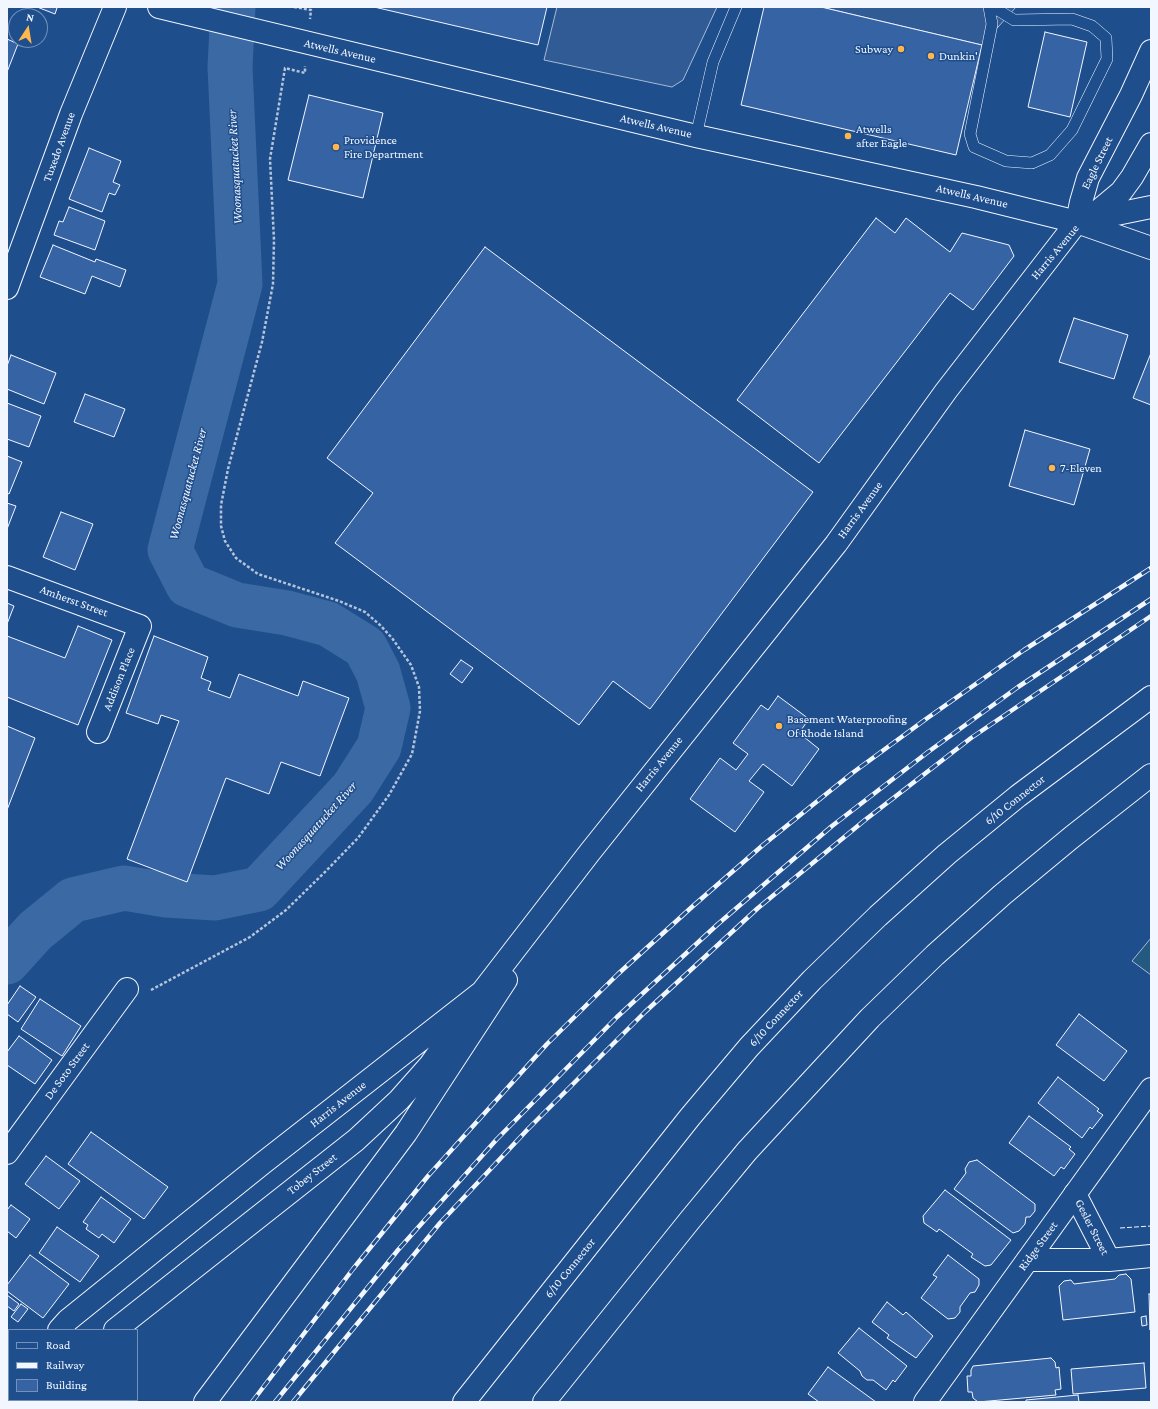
<!DOCTYPE html>
<html>
<head>
<meta charset="utf-8">
<style>
	body { margin:0 }
	#map { position:relative; width:1158px; height:1409px; overflow:hidden; background:#1f4e8c; font-family:"Crimson Pro",serif }
	canvas { display:block }
	.frame { position:absolute; inset:0; border:8px solid #f2f6ff; pointer-events:none }
	.legend { position:absolute; left:8px; top:1329px; width:130px; height:72px; box-sizing:border-box; background:#1f4e8c; border:1px solid #7391ba; margin:0; padding:5px 7px; list-style:none; font-size:12px; color:#f2f6ff }
	.legend li { display:flex; align-items:center; gap:8px; height:20px }
	.legend b { width:20px; border:1px solid #7391ba }
	.north { position:absolute; left:8px; top:8px; width:40px; height:40px; box-sizing:border-box; background:#1f4e8c; border:1px solid #7391ba; border-radius:50%; rotate:12deg; font-size:11px; font-weight:700; line-height:16px; text-align:center; color:#f2f6ff }
	.north::after { content:''; display:block; margin:auto; width:14px; height:18px; background:#ffb74d; clip-path:polygon(50% 0,100% 100%,50% 72%,0 100%) }
</style>
</head>
<body>
<div id="map">
<canvas width="1158" height="1409"></canvas>
<div class="frame"></div>
<ul class="legend">
<li><b style="height:5px;background:#1f4e8c"></b>Road</li>
<li><b style="height:5px;background:#f2f6ff"></b>Railway</li>
<li><b style="height:11px;background:#3563a3"></b>Building</li>
</ul>
<div class="north">N</div>
</div>
<script>
const g = document.querySelector('canvas').getContext('2d');
g.lineJoin = 'round';
function fillPath(path, color) { g.fillStyle = color; g.fill(path, 'evenodd'); }
const shape = rows => new Path2D(rows.map(r => 'M' + r).join(''));
function trace(path, color, width, dash) { g.strokeStyle = color; g.lineWidth = width; g.lineCap = dash ? 'butt' : 'round'; g.setLineDash(dash || []); g.stroke(path); }
function label(font, color, halo, rows, align = 'center') {
  g.font = font + ' "Crimson Pro",serif'; g.lineWidth = 3; g.setLineDash([]); g.textBaseline = 'middle'; g.strokeStyle = halo; g.fillStyle = color; for (const [text, x, y, turn = 0] of rows) {
    g.save(); g.translate(x, y); g.rotate((+turn || 0) * Math.PI / 180); g.textAlign = isNaN(turn) ? turn : align; if (halo) g.strokeText(text, 0, 0); g.fillText(text, 0, 0); g.restore();
  }
}
const green = shape([
	[1151,938,1151,975,1132,961,1151,938]
]);
fillPath(green, '#245a82');
trace(green, '#a8bbd7', 1);
const parking = shape([
	[557,7,717,7,683,80,672,87,544,60,557,7],
	[821,7,1016,7,982,45,821,7]
]);
fillPath(parking, '#305b95');
trace(parking, '#a8bbd7', 1);
trace(shape([
	[7,962,35,931,73,900,124,888,166,895,215,898,259,889,353,788,379,747,388,708,378,672,365,647,328,624,287,613,237,605,188,585,170,550,240,284,230,67,233,7]
]), '#3b69a3', 45);
const building = shape([
	[37,7,55,7,57,8,55,14,37,7],
	[374,7,547,7,538,45,374,7],
	[764,7,821,7,982,45,956,155,741,105,764,7],
	[1045,32,1087,42,1070,117,1028,107,1045,32],
	[7,39,18,44,7,72,7,39],
	[309,95,383,113,363,198,288,180,309,95],
	[89,148,121,161,113,182,120,185,115,195,109,193,102,212,69,199,89,148],
	[69,207,105,221,95,250,54,235,59,221,63,222,69,207],
	[876,218,895,233,906,218,950,252,962,233,1009,245,1014,256,973,310,950,293,819,463,737,400,876,218],
	[53,245,95,262,96,259,126,270,120,287,92,276,85,294,40,277,53,245],
	[485,247,813,492,650,709,613,681,579,725,335,543,373,493,327,458,485,247],
	[1074,318,1128,335,1114,379,1059,362,1074,318],
	[1151,353,1151,405,1133,398,1151,353],
	[11,355,56,373,44,404,7,389,7,366,11,355],
	[85,394,125,409,114,437,74,422,85,394],
	[7,403,41,416,29,447,7,439,7,403],
	[1025,430,1090,449,1074,505,1009,486,1025,430],
	[7,456,22,462,9,494,7,493,7,456],
	[7,503,16,506,7,529,7,503],
	[61,512,93,524,75,570,43,557,61,512],
	[7,603,14,606,7,624,7,603],
	[78,626,112,640,78,725,7,697,7,636,65,658,78,626],
	[154,636,208,657,201,678,211,682,208,690,230,698,239,674,298,696,303,681,349,698,320,776,281,762,269,794,226,778,187,882,127,859,179,721,161,715,158,724,126,713,154,636],
	[461,660,473,668,462,683,450,674,461,660],
	[778,696,809,719,799,733,819,749,792,786,763,764,749,781,764,792,735,832,690,799,720,758,736,770,748,754,733,743,761,705,768,710,778,696],
	[7,726,35,738,7,810,7,726],
	[20,986,36,997,18,1022,7,1014,7,1005,20,986],
	[40,999,81,1026,62,1056,21,1029,40,999],
	[1079,1014,1127,1051,1104,1081,1056,1045,1079,1014],
	[19,1036,52,1060,35,1084,7,1065,7,1052,19,1036],
	[1058,1077,1099,1109,1097,1111,1103,1115,1092,1129,1090,1127,1082,1138,1038,1103,1058,1077],
	[1029,1116,1071,1147,1069,1149,1075,1154,1064,1169,1061,1167,1054,1176,1009,1143,1029,1116],
	[91,1132,168,1187,144,1219,68,1164,91,1132],
	[46,1156,80,1181,59,1209,25,1184,46,1156],
	[977,1160,1035,1204,1035,1211,1030,1217,1026,1217,1025,1224,1019,1231,1013,1233,954,1189,966,1173,965,1169,969,1162,977,1160],
	[945,1190,1011,1240,991,1265,985,1266,971,1257,973,1254,939,1229,937,1232,924,1223,923,1216,945,1190],
	[101,1197,131,1219,114,1243,102,1234,99,1238,86,1229,88,1225,83,1222,101,1197],
	[11,1205,30,1219,16,1238,7,1231,7,1210,11,1205],
	[57,1227,99,1256,80,1282,39,1253,57,1227],
	[30,1255,69,1284,43,1318,7,1291,7,1285,30,1255],
	[948,1255,979,1279,979,1285,975,1292,970,1293,960,1307,960,1312,955,1318,948,1319,921,1298,937,1277,933,1275,948,1255],
	[1126,1274,1131,1279,1135,1312,1063,1320,1059,1286,1064,1281,1071,1280,1074,1284,1115,1279,1119,1275,1126,1274],
	[1149,1294,1151,1294,1150,1330,1149,1294],
	[7,1295,19,1304,14,1311,7,1306,7,1295],
	[887,1302,903,1315,906,1312,933,1336,916,1358,887,1338,889,1335,872,1322,887,1302],
	[21,1304,28,1309,18,1322,11,1317,21,1304],
	[1146,1316,1147,1325,1142,1326,1141,1317,1146,1316],
	[859,1328,907,1366,895,1382,893,1380,886,1390,873,1380,867,1380,862,1376,860,1371,838,1353,859,1328],
	[1051,1358,1055,1362,1056,1368,1059,1367,1061,1389,1055,1390,1056,1395,978,1402,973,1398,972,1392,968,1392,967,1376,971,1376,971,1370,973,1366,1051,1358],
	[1144,1363,1146,1388,1073,1394,1071,1369,1144,1363],
	[828,1367,876,1402,819,1402,808,1394,828,1367],
	[1078,1395,1079,1402,1026,1402,1026,1400,1078,1395]
]);
fillPath(building, '#3563a3');
trace(building, '#f2f6ff', 1);
const service = shape([
	[989,7,992,24,970,134,974,147,1006,161,1032,163,1050,155,1072,130,1107,59,1106,38,1092,26,1072,19,1014,20,993,7],
	[696,136,713,62,736,7]
]);
const minor = shape([
	[7,288,71,114,115,7],
	[7,577,140,626,98,732],
	[7,1153,127,989],
	[1075,1194,1109,1260],
	[1028,1260,1109,1260,1151,1256]
]);
const tertiary = shape([
	[1092,219,1151,207],
	[1077,222,1081,202,1088,178,1131,95,1151,51],
	[1077,222,1097,212,1121,192,1132,177,1151,144],
	[925,1402,1151,1089]
]);
const secondary = shape([
	[159,7,696,136,976,197,1077,222,1151,248],
	[59,1330,68,1320,263,1163,482,992,590,852,836,544,946,391,1077,222],
	[115,1330,356,1140,399,1100,430,1065,468,1011],
	[7,1383,9,1381],
	[73,1402,74,1400],
	[205,1402,406,1133,506,980]
]);
const motorway = shape([
	[464,1402,690,1117,749,1047,812,980,878,916,947,854,1018,796,1151,697],
	[544,1402,690,1220,747,1151,870,1018,935,955,1002,895,1072,837,1151,775]
]);
trace(service, '#f2f6ff', 12);
trace(minor, '#f2f6ff', 24);
trace(tertiary, '#f2f6ff', 24);
trace(secondary, '#f2f6ff', 24);
trace(motorway, '#f2f6ff', 24);
trace(shape([
	[294,7,311,10,310,19],
	[151,990,250,937,286,910,325,872,358,838,389,795,412,754,420,711,419,687,411,665,392,638,380,625,365,612,339,601,258,574,236,558,225,541,221,526,221,505,228,469,262,342,273,284,274,240,270,159,285,68,305,73,305,66]
]), '#b3c4dc', 2.5, [3, 2]);
trace(service, '#1f4e8c', 11);
trace(minor, '#1f4e8c', 22);
trace(tertiary, '#1f4e8c', 22);
trace(secondary, '#1f4e8c', 22);
trace(motorway, '#1f4e8c', 22);
const rail = shape([
	[252,1402,353,1269,428,1176,547,1044,618,974,693,906,763,845,851,774,926,719,1024,650,1151,568],
	[275,1402,398,1250,497,1139,617,1017,718,924,832,826,928,752,1018,687,1151,599],
	[293,1402,440,1223,528,1129,645,1012,758,908,865,820,971,738,1151,616]
]);
trace(rail, '#f2f6ff', 4.5);
trace(rail, '#1f4e8c', 3, [9]);
trace(shape([
	[1120,1228,1151,1226]
]), '#f2f6ff', 1, [5, 2]);
for (const [x, y, r, color] of [
	[901,49,4,"#ffb74d"],
	[931,56,4,"#ffb74d"],
	[848,136,4,"#ffb74d"],
	[336,147,4,"#ffb74d"],
	[1052,468,4,"#ffb74d"],
	[779,726,4,"#ffb74d"]
]) { const dot = new Path2D(); dot.arc(x, y, r, 0, 2 * Math.PI); g.fillStyle = color; g.fill(dot); trace(dot, '#1f4e8c', 1.5); }
label('12px', '#f2f6ff', '#1f4e8c', [
	["Subway",893,49,"right"],
	["Dunkin'",939,56],
	["Atwells",856,129],
	["after Eagle",856,143],
	["Providence",344,140],
	["Fire Department",344,154],
	["7-Eleven",1060,468],
	["Basement Waterproofing",787,719],
	["Of Rhode Island",787,733]
], 'left');
label('12px', '#f2f6ff', '#1f4e8c', [
	["Atwells Avenue",340,51,13],
	["Atwells Avenue",656,126,13],
	["Tuxedo Avenue",59,147,-70],
	["Eagle Street",1097,163,-64],
	["Atwells Avenue",972,196,13],
	["Harris Avenue",1055,252,-50],
	["Harris Avenue",860,510,-54],
	["Amherst Street",74,601,20],
	["Addison Place",119,679,-68],
	["Harris Avenue",659,764,-51],
	["6/10 Connector",1015,800,-38],
	["6/10 Connector",776,1018,-47],
	["De Soto Street",67,1071,-54],
	["Harris Avenue",338,1104,-38],
	["Tobey Street",312,1174,-38],
	["Gesler Street",1092,1227,63],
	["Ridge Street",1038,1246,-54],
	["6/10 Connector",570,1268,-51]
]);
label('italic 13px', '#f2f6ff', '#1f4e8c', [
	["Woonasquatucket River",235,167,-93],
	["Woonasquatucket River",188,484,-75],
	["Woonasquatucket River",316,826,-48]
]);
</script>
</body>
</html>
